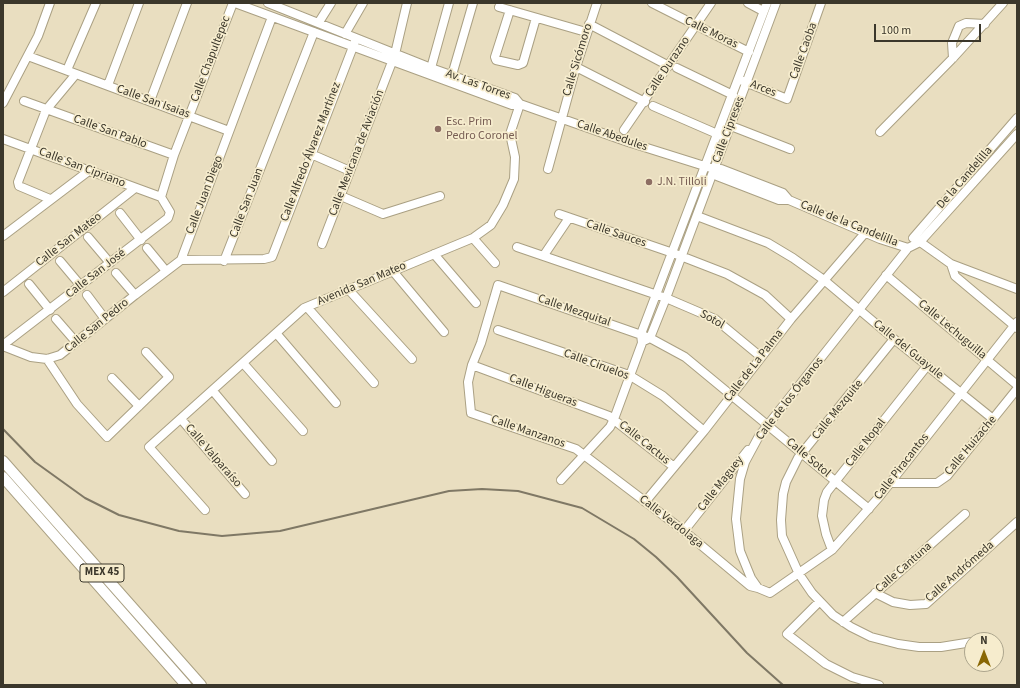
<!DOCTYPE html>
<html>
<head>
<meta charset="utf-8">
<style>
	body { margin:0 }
	#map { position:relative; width:1020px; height:688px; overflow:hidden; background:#e9dec0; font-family:"Source Sans 3",sans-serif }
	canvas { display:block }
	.frame { position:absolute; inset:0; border:4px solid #3b372b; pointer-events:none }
	.north { position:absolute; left:964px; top:632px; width:40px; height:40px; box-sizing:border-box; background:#f6eccd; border:1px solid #aba48c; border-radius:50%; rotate:0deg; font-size:11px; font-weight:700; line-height:16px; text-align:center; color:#3b372b }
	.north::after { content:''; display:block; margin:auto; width:14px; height:18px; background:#896704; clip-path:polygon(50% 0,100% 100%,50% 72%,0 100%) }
	.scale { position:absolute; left:874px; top:24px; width:107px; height:18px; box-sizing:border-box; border:2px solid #3b372b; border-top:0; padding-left:5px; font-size:12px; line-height:14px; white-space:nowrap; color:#3b372b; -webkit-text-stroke:3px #f6eccd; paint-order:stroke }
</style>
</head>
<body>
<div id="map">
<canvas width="1020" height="688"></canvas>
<div class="frame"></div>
<div class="north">N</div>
<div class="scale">100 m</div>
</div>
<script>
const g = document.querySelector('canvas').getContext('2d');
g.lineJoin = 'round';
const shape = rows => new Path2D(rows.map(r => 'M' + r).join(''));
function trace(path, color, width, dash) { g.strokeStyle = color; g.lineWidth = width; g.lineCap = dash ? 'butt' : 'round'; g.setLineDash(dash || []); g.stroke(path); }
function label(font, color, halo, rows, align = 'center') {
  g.font = font + ' "Source Sans 3",sans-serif'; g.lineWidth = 3.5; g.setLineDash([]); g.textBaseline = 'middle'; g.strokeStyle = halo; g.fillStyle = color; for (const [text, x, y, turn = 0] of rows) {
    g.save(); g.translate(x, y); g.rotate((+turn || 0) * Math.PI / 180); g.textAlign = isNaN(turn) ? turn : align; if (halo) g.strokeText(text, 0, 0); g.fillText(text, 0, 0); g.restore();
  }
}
const minor = shape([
	[235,3,512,105,520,104,628,142,714,169,721,169,783,193,789,200],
	[268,3,431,68,515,98,520,104],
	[652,3,749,52],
	[748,3,763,11],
	[499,7,586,32],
	[510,10,495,57,496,60,518,65,523,63,536,18],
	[319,22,331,3],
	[589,24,669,66],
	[345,34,363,3],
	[28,56,229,131],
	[953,58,952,43,959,26,966,23,985,24],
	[576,67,645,102],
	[431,68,449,3],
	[677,68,733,95],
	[67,70,96,3],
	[452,75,473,3],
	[743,81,787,99,821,3],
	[108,85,139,3],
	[24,101,174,155],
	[150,101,187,3],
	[3,103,38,36,50,3],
	[653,106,722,136],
	[731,126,790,149],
	[624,130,711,3],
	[880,132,953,58,1003,3],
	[1017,134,920,242,908,248,759,436,745,462,740,479,736,519,740,551,751,578,758,588,770,593,832,550,879,497,1017,322],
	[3,139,161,197],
	[311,154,350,171],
	[548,169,576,67,597,3],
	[714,169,717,176,779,200,789,200,880,239,908,248],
	[341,196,383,214,440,196],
	[161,197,174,155,233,3],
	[50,199,19,186,18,182,46,110,76,74],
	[120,213,141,240],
	[559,214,673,253,727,274,765,295,791,319],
	[697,216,768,243,793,258,824,280,894,339,993,419],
	[3,236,90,170],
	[88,237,110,263],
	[473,238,495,263],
	[913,238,1017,118],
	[916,239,951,264,1017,289],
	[322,244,395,54,407,3],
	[517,247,666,298,715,319,761,357],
	[147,248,166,271],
	[434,254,476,303],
	[544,255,569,218],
	[181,260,264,259,272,257,356,39],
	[181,260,272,17],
	[60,261,81,286],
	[224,261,314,32],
	[951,264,955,276,1017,328],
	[392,270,444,332],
	[116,273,135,295],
	[886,275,1017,385],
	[29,284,50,310],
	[348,289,412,359],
	[3,292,135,188],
	[87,295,105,319],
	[307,307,374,383],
	[56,319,76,342],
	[498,330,629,375,663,396,704,431],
	[276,333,336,403],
	[894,339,798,458,786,482,783,494,781,520,782,536,799,574,812,593,833,615,851,627,871,637,898,644,919,647,941,647,972,642],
	[646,340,650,338,666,298,776,3],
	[3,345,168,218,170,212,161,197],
	[3,346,31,357,47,359,60,355,135,295,181,260],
	[47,359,77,404,107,437,169,377,146,352],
	[243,363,303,431],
	[472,365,609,416,674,467],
	[112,378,139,406],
	[213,391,272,461],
	[181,419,245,494],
	[561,480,610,427,614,419,642,343,641,334,767,3],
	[890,483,937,483,947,476,1017,389],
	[645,502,704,431,791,319,865,233],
	[205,510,149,447,304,308,473,238,491,225,503,205,514,179,515,157,510,134,520,104],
	[684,531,748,450],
	[832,550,826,534,822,516,824,500,827,492,927,366],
	[758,588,750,586,684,531,576,449,471,413,468,382,472,365,481,343,498,285,650,338,685,357,869,509],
	[875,593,893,602,910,605,926,604,1017,522],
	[819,602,787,634,826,664,852,677,879,685],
	[843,622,965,514],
	[978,640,981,639]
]);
const major = shape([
	[3,461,201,685],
	[3,477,186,685]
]);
trace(minor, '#aaa083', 10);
trace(major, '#aaa083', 12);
trace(minor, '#fff', 8);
trace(major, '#fff', 10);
trace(shape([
	[3,429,35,462,85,498,119,515,179,531,222,536,280,531,449,491,482,489,518,491,582,508,634,539,656,557,677,577,747,653,783,685]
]), '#7f7865', 2);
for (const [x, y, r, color] of [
	[438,129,4,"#8d6e63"],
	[649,182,4,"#8d6e63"]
]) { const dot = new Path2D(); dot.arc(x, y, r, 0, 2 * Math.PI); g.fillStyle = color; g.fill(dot); trace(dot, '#f6eccd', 1.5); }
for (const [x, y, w] of [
	[102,573,44]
]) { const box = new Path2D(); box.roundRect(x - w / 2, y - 9, w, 18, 3); g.fillStyle = '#f6eccd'; g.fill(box); trace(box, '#3b372b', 1); }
label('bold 11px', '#3b372b', null, [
	["MEX 45",102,573]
]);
label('12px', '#3b372b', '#f6eccd', [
	["Calle Moras",711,33,26],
	["Calle Caoba",804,51,-70],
	["Calle Chapultepec",211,59,-69],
	["Calle Sicómoro",578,60,-73],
	["Calle Durazno",668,67,-56],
	["Av. Las Torres",478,85,20],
	["Arces",763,89,22],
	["Calle San Isaias",153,102,20],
	["Calle Cipreses",729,130,-69],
	["Calle San Pablo",110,132,20],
	["Calle Abedules",612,136,19],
	["Calle Alfredo Álvarez Martínez",311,152,-69],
	["Calle Mexicana de Aviación",357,153,-69],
	["Calle San Cipriano",82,168,21],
	["De la Candelilla",965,178,-49],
	["Calle Juan Diego",205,195,-69],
	["Calle San Juan",247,203,-69],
	["Calle de la Candelilla",849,224,22],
	["Calle Sauces",616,234,19],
	["Calle San Mateo",69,240,-38],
	["Calle San José",96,274,-38],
	["Avenida San Mateo",362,284,-23],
	["Calle Mezquital",574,311,19],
	["Sotol",712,320,30],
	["Calle San Pedro",97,326,-39],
	["Calle Lechuguilla",952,330,40],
	["Calle del Guayule",908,350,39],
	["Calle Ciruelos",596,365,20],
	["Calle de La Palma",754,366,-52],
	["Calle Higueras",543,391,21],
	["Calle de los Órganos",790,399,-52],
	["Calle Mezquite",838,410,-51],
	["Calle Manzanos",528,432,19],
	["Calle Cactus",644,443,39],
	["Calle Nopal",866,443,-52],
	["Calle Huizache",971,446,-50],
	["Calle Valparaíso",213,456,49],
	["Calle Sotol",808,458,40],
	["Calle Piracantos",902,467,-52],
	["Calle Maguey",721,484,-52],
	["Calle Verdolaga",671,522,38],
	["Calle Cantuna",904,568,-41],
	["Calle Andrómeda",960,572,-41]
]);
label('12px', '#785e54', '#f6eccd', [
	["Esc. Prim",446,122],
	["Pedro Coronel",446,136],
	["J.N. Tilloli",657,182]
], 'left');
</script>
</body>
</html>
